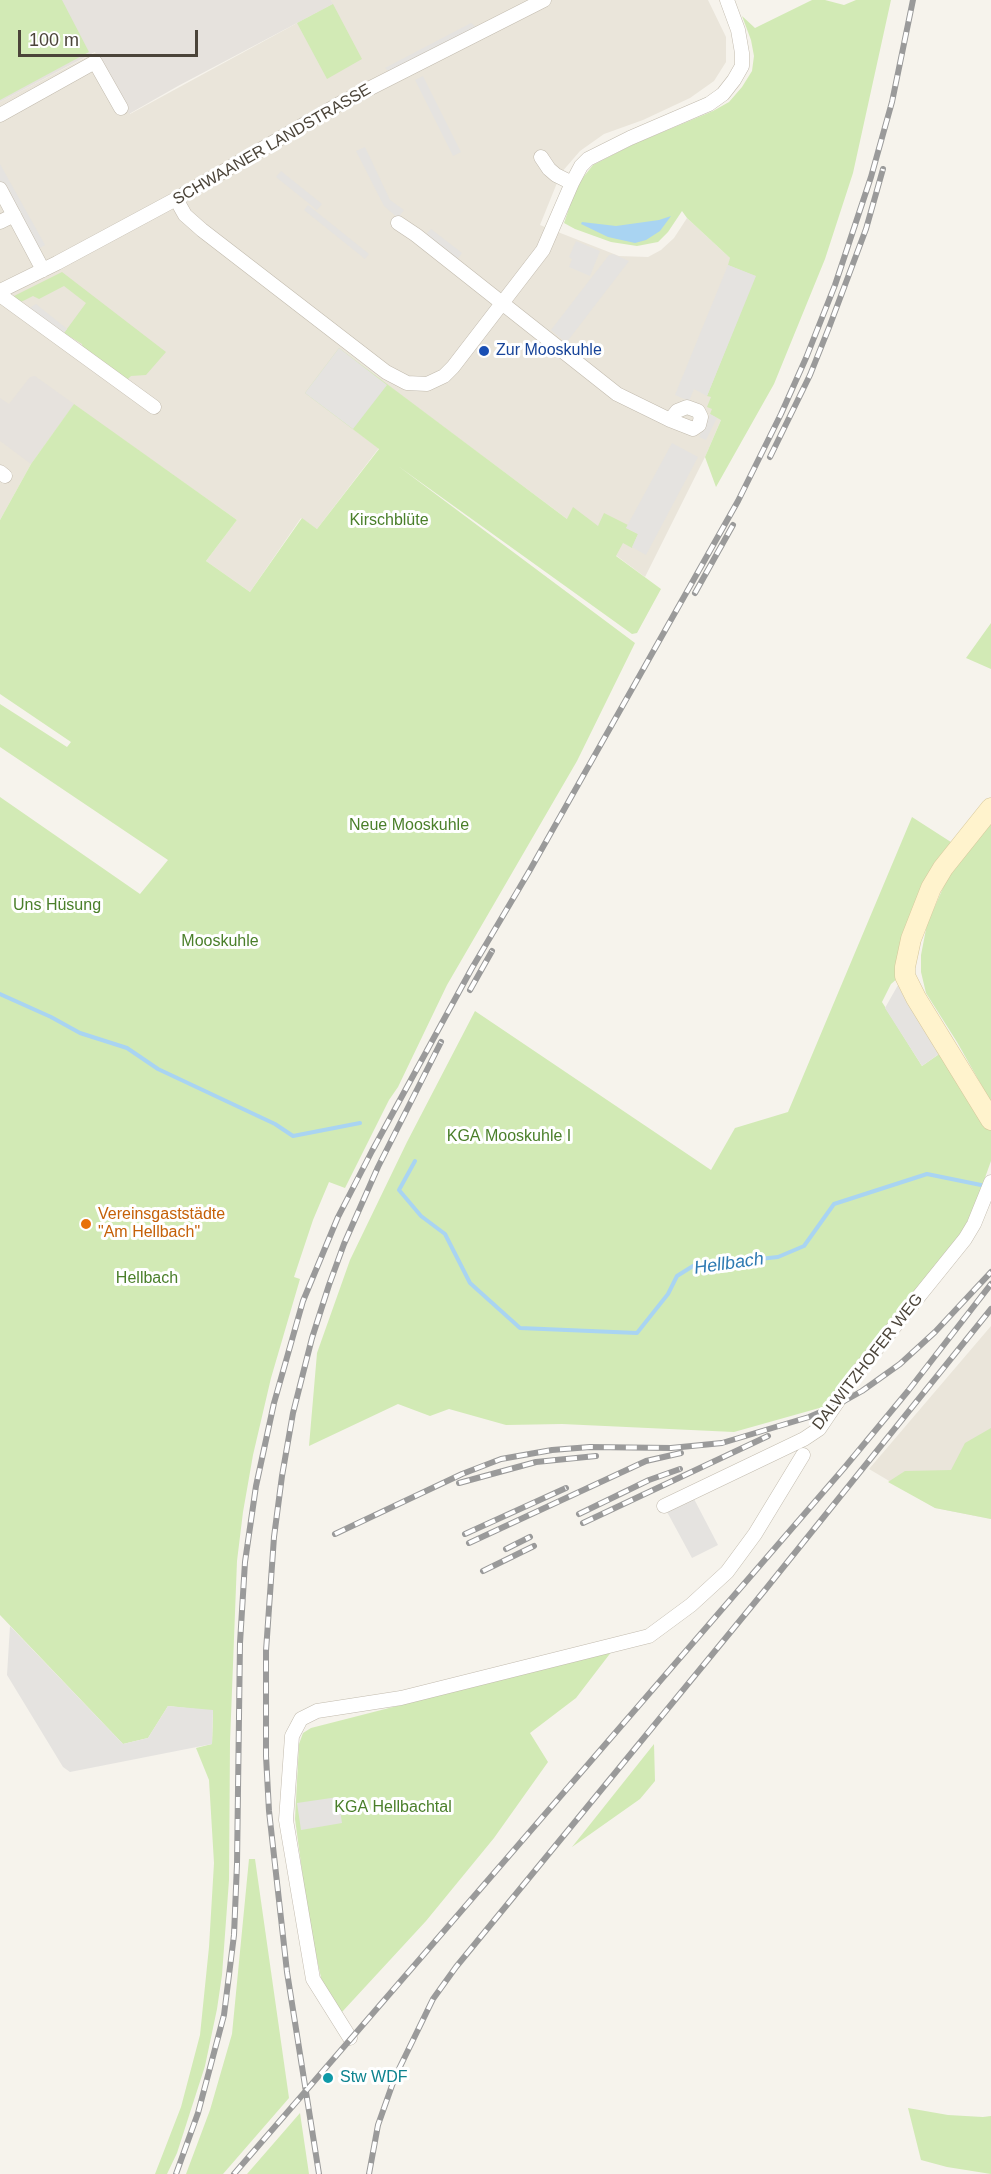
<!DOCTYPE html>
<html>
<head>
<meta charset="utf-8">
<style>
	body { margin:0 }
	#map { position:relative; width:991px; height:2174px; overflow:hidden; background:#f6f3ec; font-family:Helvetica,sans-serif }
	canvas { display:block }
	.scale { position:absolute; left:18px; top:30px; width:180px; height:27px; box-sizing:border-box; border:3px solid #4b4439; border-top:0; padding-left:8px; font-size:18px; line-height:21px; white-space:nowrap; color:#4b4439; -webkit-text-stroke:4px #fff; paint-order:stroke }
</style>
</head>
<body>
<div id="map">
<canvas width="991" height="2174"></canvas>
<div class="scale">100 m</div>
</div>
<script>
const g = document.querySelector('canvas').getContext('2d');
g.lineJoin = 'round';
function fillPath(path, color) { g.fillStyle = color; g.fill(path, 'evenodd'); }
const shape = rows => new Path2D(rows.map(r => 'M' + r).join(''));
function trace(path, color, width, dash) { g.strokeStyle = color; g.lineWidth = width; g.lineCap = dash ? 'butt' : 'round'; g.setLineDash(dash || []); g.stroke(path); }
function label(font, color, halo, rows, align = 'center') {
  g.font = font + ' Helvetica,sans-serif'; g.lineWidth = 6; g.setLineDash([]); g.textBaseline = 'middle'; g.strokeStyle = halo; g.fillStyle = color; for (const [text, x, y, turn = 0] of rows) {
    g.save(); g.translate(x, y); g.rotate((+turn || 0) * Math.PI / 180); g.textAlign = isNaN(turn) ? turn : align; if (halo) g.strokeText(text, 0, 0); g.fillText(text, 0, 0); g.restore();
  }
}
fillPath(shape([
	[331,0,708,0,726,37,726,62,714,81,690,98,643,120,604,134,580,151,561,173,540,225,619,256,648,257,661,250,674,238,687,218,730,258,771,266,758,334,705,457,645,577,339,349,353,429,379,448,317,529,301,518,250,592,206,561,237,520,74,405,31,464,0,520,0,102,96,52,130,114,332,4],
	[991,1326,991,1519,935,1508,869,1469]
]), '#eae5da');
fillPath(shape([
	[0,0,331,0,333,4,178,86,129,114,95,52,0,102],
	[35,376,74,404,31,464,0,441,0,398,9,404,30,377]
]), '#e6e2dd');
fillPath(shape([
	[0,0,62,0,89,52,0,100],
	[812,0,825,0,844,5,856,0,891,0,853,173,825,259,774,384,716,487,705,457,721,420,710,414,712,409,707,407,711,397,707,396,755,276,728,265,730,258,687,218,682,211,668,232,658,242,637,246,611,242,575,229,564,223,577,185,593,165,634,144,713,111,729,102,742,87,752,71,754,56,751,40,742,16,755,28],
	[333,4,362,59,327,79,297,23],
	[62,272,166,352,146,375,131,376,127,380,83,351,82,344,64,333,86,303,64,286,39,299,33,296,21,302,10,298],
	[339,348,567,519,573,507,598,526,604,513,628,525,626,528,638,534,632,548,623,543,616,556,661,589,637,633,632,634,398,466,635,643,577,761,447,985,398,1087,389,1100,345,1188,329,1182,313,1220,294,1277,300,1279,271,1378,253,1455,243,1512,237,1561,230,1742,229,1880,222,1975,217,2009,205,2066,177,2153,167,2174,155,2174,181,2107,200,2035,209,1947,214,1863,209,1780,196,1748,212,1744,213,1711,168,1706,148,1738,123,1744,0,1615,0,797,140,894,168,860,0,747,0,704,67,747,71,742,0,694,0,520,31,464,74,404,237,520,206,561,250,592,302,518,317,529,379,449,305,393],
	[991,623,991,669,966,658],
	[912,817,954,844,899,977,891,984,882,1002,922,1066,942,1052,991,1130,991,1161,972,1214,958,1245,843,1381,830,1405,734,1432,562,1424,506,1425,449,1409,430,1416,398,1404,309,1446,317,1353,350,1260,407,1142,475,1011,711,1170,735,1128,788,1112],
	[991,823,991,1102,957,1042,926,993,921,972,921,955,927,924,947,879],
	[991,1428,991,1519,935,1508,888,1482,905,1471,951,1470,965,1443],
	[612,1651,576,1698,530,1733,548,1762,494,1838,426,1921,342,2012,322,1982,309,1923,295,1819,299,1744,303,1733,311,1728],
	[654,1744,655,1781,640,1799,572,1847],
	[249,1859,255,1859,289,2098,223,2174,186,2174,210,2110,232,2034],
	[908,2108,948,2115,983,2117,991,2116,991,2174,947,2167,921,2160],
	[300,2113,309,2174,247,2174]
]), '#d2eab5');
fillPath(shape([
	[471,23,476,27,391,73,385,68],
	[423,76,461,152,453,156,415,80],
	[365,147,390,200,404,210,398,218,384,206,356,151],
	[0,164,45,245,38,249,0,181],
	[281,171,322,204,317,210,276,177],
	[308,205,369,254,365,259,304,210],
	[431,229,462,253,457,260,425,235],
	[576,241,600,251,590,276,569,267,572,259,569,257],
	[613,254,629,261,566,343,551,330,609,255],
	[728,265,756,276,707,396,694,389,689,401,675,395],
	[36,304,67,329,64,333,60,335,26,310],
	[339,348,387,385,353,429,305,393],
	[710,414,717,418,706,440,699,437],
	[672,443,698,457,646,555,632,547,638,534,626,528],
	[898,985,902,988,942,1052,922,1066,885,1008],
	[693,1497,718,1545,692,1558,666,1510],
	[10,1626,123,1744,148,1738,168,1706,213,1710,212,1744,70,1772,63,1767,7,1675],
	[338,1797,342,1823,301,1830,297,1803]
]), '#e5e3e0');
fillPath(shape([
	[671,216,660,231,646,240,635,243,608,237,581,224,582,222,616,226,659,220]
]), '#a9d4f2');
trace(shape([
	[0,994,51,1017,80,1033,127,1048,158,1069,275,1124,293,1136,360,1123],
	[415,1161,399,1190,421,1216,445,1234,470,1283,520,1328,637,1333,668,1294,677,1276,693,1266,778,1257,804,1246,834,1204,927,1174,981,1185]
]), '#a9d4f2', 4);
const street = shape([
	[0,115,95,62,121,108],
	[541,157,549,169,556,175,572,183],
	[0,189,43,270],
	[176,199,185,215,202,230,386,372,407,383,427,384,444,376,453,367,543,250,572,183,581,166,588,159,630,138,709,104,723,94,734,80,742,66,742,53,738,30,727,0],
	[0,222,14,215],
	[398,223,416,235,617,394,666,418,670,420,693,429,699,425,701,417,698,411,687,407,677,411,670,420],
	[0,291,57,263,176,199,339,104,544,0],
	[0,295,154,407],
	[0,472,5,476],
	[664,1506,804,1439,819,1429,857,1373,965,1239,974,1224,991,1182],
	[350,2038,313,1979,286,1820,292,1736,301,1719,317,1711,401,1698,649,1636,691,1605,727,1572,755,1534,803,1455]
]);
const secondary = shape([
	[991,808,943,868,931,888,911,939,905,967,905,976,916,998,991,1120]
]);
trace(street, '#c2bbae', 15);
trace(secondary, '#d6c79b', 21);
trace(street, '#fff', 14);
trace(secondary, '#fff3cd', 20);
const rail = shape([
	[770,457,810,375,830,325,866,229,883,169],
	[695,593,733,525],
	[470,990,492,951],
	[459,1483,536,1462,596,1456],
	[579,1514,649,1480,680,1469],
	[583,1523,768,1436],
	[335,1534,462,1474,501,1459,552,1450,590,1447,671,1448,722,1443,809,1417,837,1405,862,1391,900,1364,935,1332,991,1272],
	[465,1534,566,1488],
	[469,1543,646,1461,681,1453],
	[506,1549,530,1537],
	[483,1571,534,1546],
	[176,2174,198,2113,224,2015,234,1935,237,1864,240,1643,245,1562,256,1486,274,1403,303,1301,338,1217,372,1151,472,968,530,870,738,501,781,414,806,358,835,285,871,177,892,102,913,0],
	[234,2174,845,1467,908,1391,991,1284],
	[319,2174,287,1972,269,1811,266,1756,266,1651,274,1537,282,1476,293,1413,312,1338,329,1285,344,1244,378,1167,441,1042],
	[369,2174,378,2125,395,2077,433,1999,456,1967,765,1590,991,1309]
]);
trace(rail, '#9a9a9a', 6);
trace(rail, '#fff', 4, [11]);
for (const [x, y, r, color] of [
	[484,351,6,"#1a4fb4"],
	[86,1224,6,"#e8710a"],
	[328,2078,6,"#0f9aa8"]
]) { const dot = new Path2D(); dot.arc(x, y, r, 0, 2 * Math.PI); g.fillStyle = color; g.fill(dot); trace(dot, '#fff', 2); }
label('16px', '#4b4439', '#fff', [
	["SCHWAANER LANDSTRASSE",272,145,-30],
	["DALWITZHOFER WEG",868,1362,-52]
]);
label('16px', '#164399', '#fff', [
	["Zur Mooskuhle",496,351]
], 'left');
label('16px', '#4a7f2a', '#fff', [
	["Kirschblüte",389,521],
	["Neue Mooskuhle",409,826],
	["Uns Hüsung",57,906],
	["Mooskuhle",220,942],
	["KGA Mooskuhle I",509,1137],
	["Hellbach",147,1279],
	["KGA Hellbachtal",393,1808]
]);
label('16px', '#c56008', '#fff', [
	["Vereinsgaststädte",98,1215],
	["\"Am Hellbach\"",98,1233]
], 'left');
label('16px', '#0d838f', '#fff', [
	["Stw WDF",340,2078]
], 'left');
label('italic 18px', '#2e7ab2', '#fff', [
	["Hellbach",729,1264,-8]
]);
</script>
</body>
</html>
